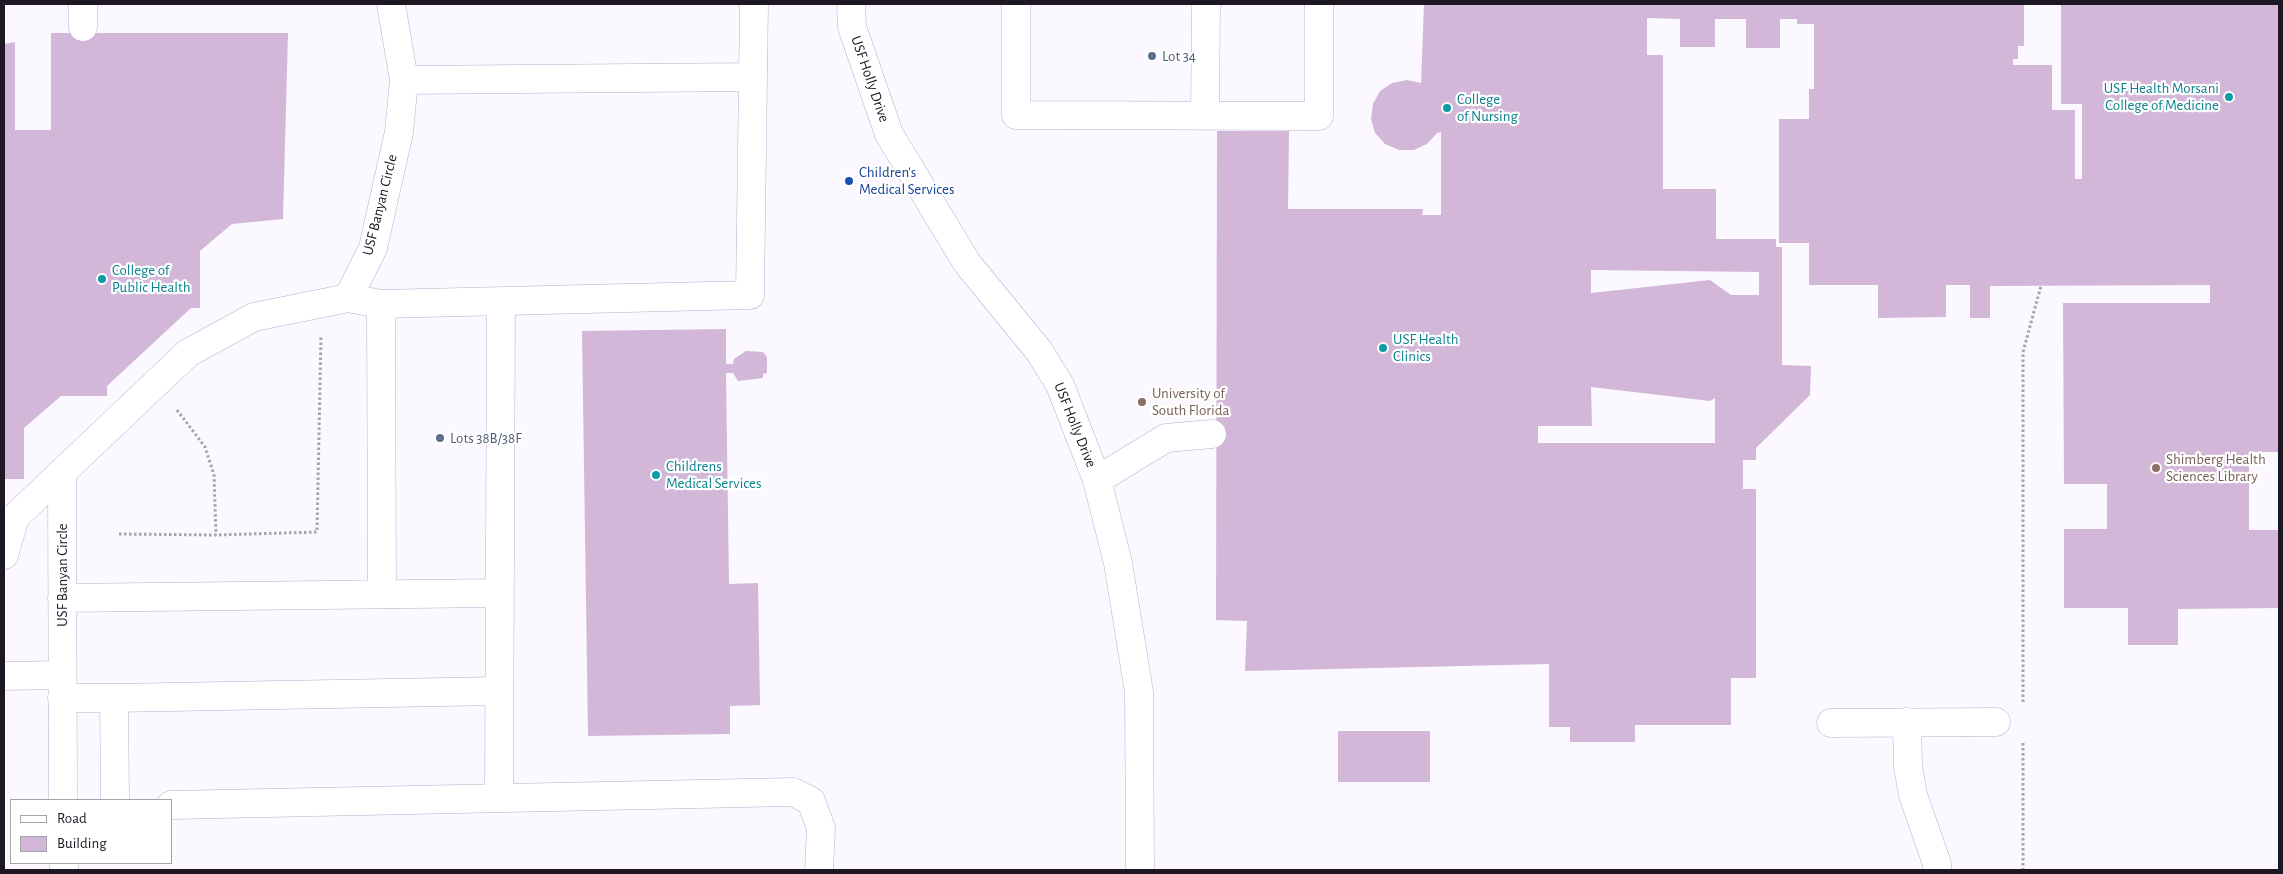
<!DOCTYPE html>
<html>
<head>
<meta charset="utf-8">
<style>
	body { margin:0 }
	#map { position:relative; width:2283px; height:874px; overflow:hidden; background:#fbf8ff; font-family:"Alegreya Sans",sans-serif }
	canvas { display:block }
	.frame { position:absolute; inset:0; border:5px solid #1d1824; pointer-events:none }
	.legend { position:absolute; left:10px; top:799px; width:162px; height:65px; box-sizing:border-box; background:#fff; border:1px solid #a5a3a7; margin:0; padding:6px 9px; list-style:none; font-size:15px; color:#1d1824 }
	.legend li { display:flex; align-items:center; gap:10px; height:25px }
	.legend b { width:25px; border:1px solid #a5a3a7 }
</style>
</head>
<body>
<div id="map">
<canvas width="2283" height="874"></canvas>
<div class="frame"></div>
<ul class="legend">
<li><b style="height:6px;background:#fff"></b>Road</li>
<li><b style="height:14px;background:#d2b7d9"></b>Building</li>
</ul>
</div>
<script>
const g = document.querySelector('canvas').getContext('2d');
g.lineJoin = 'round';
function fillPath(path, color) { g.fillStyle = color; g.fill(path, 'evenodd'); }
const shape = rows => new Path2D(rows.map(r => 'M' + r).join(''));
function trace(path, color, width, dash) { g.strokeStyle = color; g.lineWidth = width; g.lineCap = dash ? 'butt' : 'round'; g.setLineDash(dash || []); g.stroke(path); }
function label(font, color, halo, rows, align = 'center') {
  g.font = font + ' "Alegreya Sans",sans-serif'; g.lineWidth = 4.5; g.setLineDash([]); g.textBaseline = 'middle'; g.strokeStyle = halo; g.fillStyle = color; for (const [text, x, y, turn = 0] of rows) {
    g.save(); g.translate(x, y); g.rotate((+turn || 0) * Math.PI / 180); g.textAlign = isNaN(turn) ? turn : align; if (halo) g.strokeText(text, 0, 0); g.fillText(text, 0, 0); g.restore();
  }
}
fillPath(shape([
	[1424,4,2024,4,2024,46,2018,46,2018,59,2013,59,2013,65,2052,65,2052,110,2075,110,2075,179,2082,179,2082,104,2061,104,2061,4,2279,4,2279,452,2249,452,2249,530,2279,530,2279,608,2178,609,2178,645,2128,645,2128,608,2064,608,2064,529,2107,529,2107,484,2064,484,2063,303,2210,303,2210,285,1990,286,1990,318,1970,318,1970,285,1946,285,1946,317,1878,318,1878,285,1809,285,1809,243,1779,243,1779,119,1809,119,1809,89,1814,89,1814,24,1797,24,1797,19,1780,19,1780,48,1746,48,1746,19,1715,19,1715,47,1680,47,1680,19,1647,18,1647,55,1663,55,1663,189,1716,189,1716,239,1776,239,1776,247,1782,247,1782,365,1811,366,1810,395,1756,448,1756,460,1743,460,1743,489,1756,489,1756,678,1731,678,1731,725,1635,725,1635,742,1570,742,1570,727,1549,727,1549,664,1245,671,1247,621,1216,620,1217,131,1289,131,1288,209,1423,209,1422,215,1441,215,1441,132,1437,133,1427,144,1414,150,1399,150,1385,144,1375,133,1371,119,1373,104,1380,91,1392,83,1407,80,1421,83],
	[1591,270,1759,272,1759,295,1731,295,1710,280,1591,293],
	[1591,387,1710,401,1715,398,1715,443,1538,443,1538,426,1592,426],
	[51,33,288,33,283,219,232,224,200,251,200,308,191,308,107,386,107,396,61,396,24,428,24,479,4,479,4,44,15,42,15,130,51,130],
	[726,329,726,364,733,364,734,359,746,351,763,352,767,357,767,373,763,374,763,378,738,381,733,373,726,373,729,584,758,583,760,705,730,706,730,734,588,736,582,331],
	[1338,731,1430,731,1430,782,1338,782]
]), '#d2b7d9');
const minor = shape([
	[851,4,852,27,889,134,967,263,1039,351,1060,385,1097,480,1118,563,1139,692,1140,870],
	[1016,4,1016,115,1319,116,1319,4],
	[83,27,83,4],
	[404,80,753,77],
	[1205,116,1206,4],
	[348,298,381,304,750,295,754,4],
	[381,304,382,594],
	[62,475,63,800],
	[1097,480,1166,438,1212,434],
	[4,555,15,517,188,353,254,317,348,298,373,248,399,132,404,80,391,4],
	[62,598,499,593],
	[4,676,62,675],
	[62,698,114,698,115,800],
	[114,698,499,691],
	[1907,722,1908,767,1913,795,1937,864,1937,870],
	[1831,723,1996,722],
	[499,798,501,302],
	[171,805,793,792,811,801,821,828,819,870],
	[64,863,64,870]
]);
trace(minor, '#bcadce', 29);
trace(shape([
	[177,410,205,447,214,475,216,535],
	[119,534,216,535,317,532,321,336],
	[2023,702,2023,352,2041,286],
	[2023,743,2023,870]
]), '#a6a3ac', 3, [2.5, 2.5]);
trace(minor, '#fff', 28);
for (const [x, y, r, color] of [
	[1152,56,5,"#5c6f8a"],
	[2229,97,5,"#0f9aa8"],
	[1447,108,5,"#0f9aa8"],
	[849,181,5,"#1a4fb4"],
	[102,279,5,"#0f9aa8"],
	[1383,348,5,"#0f9aa8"],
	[1142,402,5,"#8d6e63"],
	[440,438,5,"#5c6f8a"],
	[2156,468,5,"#8d6e63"],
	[656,475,5,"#0f9aa8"]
]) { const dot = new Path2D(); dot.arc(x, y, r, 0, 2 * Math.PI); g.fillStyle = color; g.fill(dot); trace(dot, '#fff', 2); }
label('15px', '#4e5e75', '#fff', [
	["Lot 34",1162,56],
	["Lots 38B/38F",450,438]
], 'left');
label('15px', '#1d1824', '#fff', [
	["USF Holly Drive",870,79,71],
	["USF Banyan Circle",380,205,-76],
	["USF Holly Drive",1075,425,68],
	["USF Banyan Circle",62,575,-90]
]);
label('15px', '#0d838f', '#fff', [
	["USF Health Morsani",2219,88,"right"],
	["College of Medicine",2219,105,"right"],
	["College",1457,99],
	["of Nursing",1457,116],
	["College of",112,270],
	["Public Health",112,287],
	["USF Health",1393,339],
	["Clinics",1393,356],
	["Childrens",666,466],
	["Medical Services",666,483]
], 'left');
label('15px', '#164399', '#fff', [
	["Children's",859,172],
	["Medical Services",859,189]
], 'left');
label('15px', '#785e54', '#fff', [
	["University of",1152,393],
	["South Florida",1152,410],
	["Shimberg Health",2166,459],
	["Sciences Library",2166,476]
], 'left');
</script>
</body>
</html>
